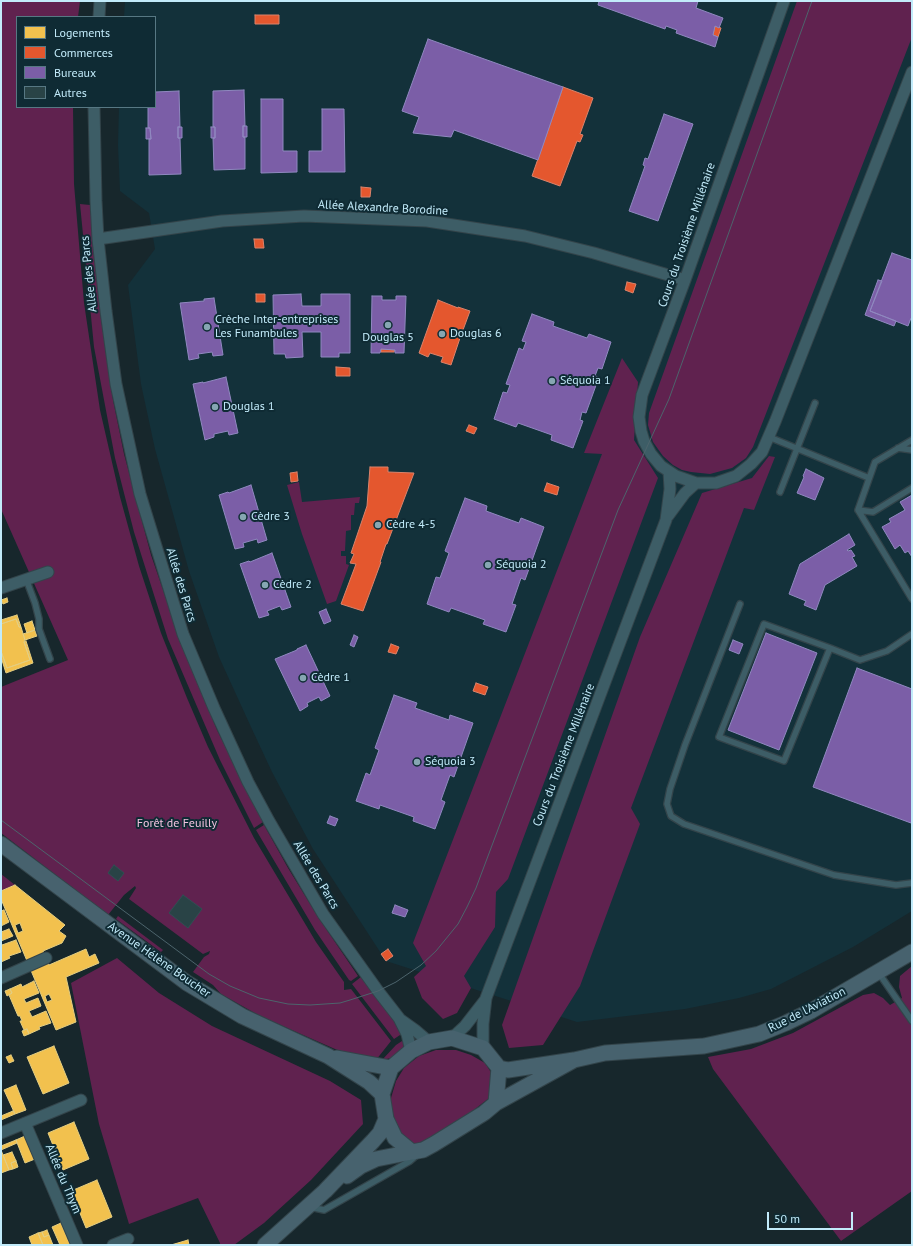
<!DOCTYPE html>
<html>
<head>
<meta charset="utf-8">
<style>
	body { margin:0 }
	#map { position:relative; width:913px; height:1246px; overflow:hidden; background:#17272c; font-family:"PT Sans",sans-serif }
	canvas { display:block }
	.frame { position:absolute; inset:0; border:2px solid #c2ebfa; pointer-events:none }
	.legend { position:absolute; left:16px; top:16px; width:140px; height:92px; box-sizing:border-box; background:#0f2b34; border:1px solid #577883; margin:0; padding:5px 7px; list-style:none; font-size:12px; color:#c2ebfa }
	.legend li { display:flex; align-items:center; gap:8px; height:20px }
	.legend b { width:20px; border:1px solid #577883 }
	.scale { position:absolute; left:767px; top:1212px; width:86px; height:18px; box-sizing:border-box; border:2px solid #c2ebfa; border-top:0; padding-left:5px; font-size:12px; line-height:14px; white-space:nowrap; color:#c2ebfa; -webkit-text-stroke:3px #0f2b34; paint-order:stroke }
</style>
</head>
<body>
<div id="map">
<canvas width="913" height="1246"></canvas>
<div class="frame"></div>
<ul class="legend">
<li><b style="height:11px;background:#f2c14e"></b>Logements</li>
<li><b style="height:11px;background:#e4572e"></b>Commerces</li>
<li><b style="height:11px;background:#7b5ea7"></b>Bureaux</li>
<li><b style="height:11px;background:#294346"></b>Autres</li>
</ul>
<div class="scale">50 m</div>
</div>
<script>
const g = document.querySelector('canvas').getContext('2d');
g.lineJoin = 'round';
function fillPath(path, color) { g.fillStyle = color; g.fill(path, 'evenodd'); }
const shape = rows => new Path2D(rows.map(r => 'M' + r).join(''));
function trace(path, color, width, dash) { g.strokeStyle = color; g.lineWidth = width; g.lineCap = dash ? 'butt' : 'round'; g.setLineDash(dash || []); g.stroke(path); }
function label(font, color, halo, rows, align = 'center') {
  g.font = font + ' "PT Sans",sans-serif'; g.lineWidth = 4; g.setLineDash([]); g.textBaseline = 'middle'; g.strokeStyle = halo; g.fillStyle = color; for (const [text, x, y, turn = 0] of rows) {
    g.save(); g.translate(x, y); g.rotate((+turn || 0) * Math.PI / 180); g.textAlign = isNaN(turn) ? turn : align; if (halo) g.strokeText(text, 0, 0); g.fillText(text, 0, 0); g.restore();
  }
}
fillPath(shape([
	[125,1,912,1,912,911,853,947,771,989,739,998,685,1009,577,1022,386,961,313,849,272,772,251,727,219,657,189,571,155,449,141,384,128,285,155,249,149,213,120,191,118,145,119,107,155,107,155,17,124,17]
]), '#13313a');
fillPath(shape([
	[1,1,80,1,78,17,17,17,17,107,73,107,74,184,84,303,100,410,120,497,139,566,161,633,187,698,208,747,254,838,316,942,344,982,344,990,351,989,391,1041,376,1060,356,1056,335,1049,260,1016,221,994,213,985,193,972,204,957,209,954,210,951,203,954,129,899,136,888,135,886,124,895,108,915,1,833,1,687,68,660,1,509],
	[797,1,912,1,912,37,753,447,746,458,732,468,710,474,691,472,682,470,673,465,663,456,653,442,648,425,649,413],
	[80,204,90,205,101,319,113,400,124,454,151,555,182,645,217,730,263,822,254,828,220,760,168,639,134,532,115,458,94,347],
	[622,358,638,382,634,440,658,478,508,879,496,892,495,927,464,976,471,988,457,1013,443,1019,422,998,414,977,426,966,413,943,602,454,584,453],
	[769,456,775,457,754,510,744,508,631,808,640,824,580,986,543,1045,509,1048,502,1025,640,637,702,493,752,478],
	[299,482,302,502,360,497,359,503,355,503,354,515,351,515,351,530,346,531,345,551,341,551,341,556,346,556,346,564,349,565,336,601,327,604,302,534,287,485],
	[264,825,288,868,318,917,358,976,351,981,349,980,315,930,256,830],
	[1,874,15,885,1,891],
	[118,916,163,950,161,952,116,919],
	[117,958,159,993,212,1026,330,1081,361,1100,363,1124,311,1180,264,1223,234,1245,220,1245,220,1243,198,1198,129,1224,99,1124,71,983],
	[912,966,912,1191,841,1241,713,1069,708,1057,751,1049,793,1033,863,995,874,993,883,998,890,1005,902,998,899,987,900,976],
	[361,977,403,1033,394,1039,352,984],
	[405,1039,405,1044,402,1051,391,1058,382,1060,396,1045],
	[436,1050,456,1050,471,1055,485,1063,494,1077,493,1095,448,1130,424,1145,413,1146,403,1140,391,1113,391,1098,396,1081,404,1068,419,1056]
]), '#60224f');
const homes = shape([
	[7,598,8,602,3,604,1,600,7,598],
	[17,615,21,627,19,627,16,619,1,624,1,620,17,615],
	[16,619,19,627,21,627,25,640,24,642,30,660,7,668,1,651,1,624,16,619],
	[32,621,35,630,27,633,24,624,32,621],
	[35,630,37,636,25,640,23,634,35,630],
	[26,641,33,663,6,673,1,657,1,651,7,668,30,660,24,642,26,641],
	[15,885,65,925,59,931,66,936,62,943,43,951,49,965,86,949,89,957,95,954,99,963,66,977,76,1022,56,1030,1,899,1,891,15,885],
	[4,910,9,922,1,926,1,911,4,910],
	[20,923,23,931,18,933,15,925,20,923],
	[9,929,13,936,1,941,1,932,9,929],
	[16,940,21,952,9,956,10,958,1,962,1,943,2,945,16,940],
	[34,981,39,993,24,999,26,1003,38,998,41,1006,29,1011,32,1017,46,1011,51,1023,39,1027,40,1029,29,1034,27,1029,24,1030,20,1021,22,1021,20,1016,18,1016,9,995,12,993,10,989,21,984,22,987,34,981],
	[10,989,12,993,7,996,5,991,10,989],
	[49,994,52,1000,47,1002,45,996,49,994],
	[27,1029,29,1034,24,1036,22,1031,27,1029],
	[54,1046,69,1083,43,1094,27,1057,54,1046],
	[11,1055,14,1061,9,1063,6,1057,11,1055],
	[16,1085,26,1110,15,1114,4,1090,16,1085],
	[13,1111,15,1114,1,1120,1,1116,13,1111],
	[74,1122,89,1159,63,1170,48,1133,74,1122],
	[25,1136,35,1159,25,1163,16,1140,25,1136],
	[16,1140,17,1143,1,1150,1,1146,16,1140],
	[1,1150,9,1170,1,1173,1,1150],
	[12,1152,16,1161,11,1163,13,1169,9,1170,3,1155,12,1152],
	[16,1161,18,1167,13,1169,11,1163,16,1161],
	[97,1180,112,1217,86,1228,71,1191,97,1180],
	[61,1223,70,1245,60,1245,52,1227,61,1223],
	[47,1230,49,1235,44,1237,42,1232,47,1230],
	[42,1232,44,1237,49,1235,53,1245,43,1245,38,1233,42,1232],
	[38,1233,43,1245,32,1245,29,1237,38,1233],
	[188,1240,189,1245,171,1245,188,1240]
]);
fillPath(homes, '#f2c14e');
trace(homes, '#e4ce82', 1);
const shops = shape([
	[255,15,279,15,279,24,255,24,255,15],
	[715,26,721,28,718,37,713,35,715,26],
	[563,87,593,98,580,134,583,135,580,142,577,141,560,186,532,176,563,87],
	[361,187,371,188,370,197,361,197,361,187],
	[254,239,263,239,264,248,255,248,254,239],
	[627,282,636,284,633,293,625,290,627,282],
	[256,294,265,294,265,302,256,302,256,294],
	[438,300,458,308,458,307,470,311,463,330,460,329,458,337,460,338,451,365,441,362,443,357,430,353,428,357,419,353,438,300],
	[381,349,395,350,394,352,381,352,381,349],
	[336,367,350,368,350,376,336,376,336,367],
	[469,425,477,428,474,434,466,431,469,425],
	[370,467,388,467,388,472,414,473,387,544,386,544,380,562,381,562,363,611,341,604,356,564,350,563,354,554,351,553,367,506,370,467],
	[297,472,298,481,291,482,290,473,297,472],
	[547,483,559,487,557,495,544,491,547,483],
	[391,644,399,647,396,654,388,652,391,644],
	[476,683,488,687,485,695,473,691,476,683],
	[388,949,393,956,386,961,381,954,388,949]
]);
fillPath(shops, '#e4572e');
trace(shops, '#da836b', 1);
const offices = shape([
	[599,1,698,1,696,8,723,18,719,28,715,26,713,35,718,37,715,47,676,33,677,30,666,26,665,29,598,5,599,1],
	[428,39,563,87,538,160,454,130,451,137,413,133,419,117,402,111,428,39],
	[244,90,245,126,243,126,243,137,245,137,245,169,214,170,213,138,215,138,215,127,213,127,213,91,244,90],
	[179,91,180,127,178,127,178,138,180,138,181,174,149,175,149,139,151,139,150,128,148,128,148,107,155,107,155,92,179,91],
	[261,99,283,99,283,151,297,151,297,172,261,173,261,99],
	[322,109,344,109,345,172,309,172,309,151,322,151,322,109],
	[664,114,693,124,658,221,629,211,645,166,643,165,645,158,648,159,664,114],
	[243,126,247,126,247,137,243,137,243,126],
	[178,127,182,127,182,138,178,138,178,127],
	[211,127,215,127,215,138,211,138,211,127],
	[146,128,150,128,151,139,146,139,146,128],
	[892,253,912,260,912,319,911,318,908,326,870,311,892,253],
	[878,280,882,281,870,311,896,321,894,326,865,315,878,280],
	[301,294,302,306,321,306,321,294,350,294,350,353,339,353,339,357,321,357,321,332,302,332,303,357,286,358,285,354,274,354,273,295,301,294],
	[372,296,382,296,382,300,396,300,396,296,406,296,404,353,395,353,395,350,381,349,380,353,371,353,372,296],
	[214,298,223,355,213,356,212,352,198,354,199,358,189,360,180,303,204,301,204,299,214,298],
	[532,314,554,322,553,326,587,338,589,334,611,342,602,369,598,368,595,376,599,377,586,413,582,412,580,420,583,421,573,448,551,440,552,435,518,423,516,427,494,419,503,392,507,393,510,385,506,384,519,348,523,350,526,342,522,341,532,314],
	[226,377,238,433,229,435,228,431,214,434,214,437,205,440,193,384,203,382,203,383,226,377],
	[806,469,824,478,815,500,797,493,804,477,803,476,806,469],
	[251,485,267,540,258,543,257,539,243,543,244,547,235,549,219,495,228,492,229,493,251,485],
	[912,495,912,557,908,551,905,553,900,545,895,549,882,527,891,522,889,519,905,510,900,502,912,495],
	[465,498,487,506,486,511,519,523,521,518,544,527,525,580,521,578,512,604,516,605,506,632,483,624,485,620,451,608,449,612,427,604,436,577,440,578,449,553,445,551,465,498],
	[849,534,855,545,847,550,848,551,851,550,855,556,852,557,857,566,825,585,816,610,804,605,806,601,789,594,800,564,849,534],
	[272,553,291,607,282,610,280,606,267,611,269,615,259,618,240,564,249,561,250,562,272,553],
	[326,609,331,621,324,624,319,612,326,609],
	[766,633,817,653,779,750,728,730,766,633],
	[354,635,358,637,354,647,350,645,354,635],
	[733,640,743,644,739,654,729,650,733,640],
	[306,645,330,696,321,701,319,697,307,703,308,706,300,711,275,659,297,650,297,649,306,645],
	[857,668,912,689,912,820,911,823,813,787,857,668],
	[394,695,417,703,415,708,449,720,450,715,473,723,454,777,450,775,441,800,445,802,435,829,413,821,414,817,380,805,379,809,356,801,366,773,370,775,379,750,375,748,394,695],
	[330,816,338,819,335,826,327,823,330,816],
	[395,905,408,910,405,917,392,913,395,905]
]);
fillPath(offices, '#7b5ea7');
trace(offices, '#9088c0', 1);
const building = shape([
	[114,865,124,873,118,881,108,873,114,865],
	[183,895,202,909,188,928,169,913,183,895]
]);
fillPath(building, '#294346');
trace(building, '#304e53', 1);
const lane = shape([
	[769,437,869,478],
	[912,440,875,462,858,510,912,599],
	[898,448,912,450],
	[780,492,815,403],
	[858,510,873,512,912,488],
	[26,579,35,603,39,619,39,629,50,659],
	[740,604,685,745,670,789,667,804,671,816,684,824,834,875,896,885,912,883],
	[830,648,784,761,719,737,764,624,830,648,860,660,887,651,912,634],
	[878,972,912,1021],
	[310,1207,324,1210,410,1161,417,1155]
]);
const street = shape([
	[784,1,685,280,642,395,639,417,641,431,644,441,651,454,661,466,676,476,696,483,716,483,736,476,751,464,762,452,775,422,912,72],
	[99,17,100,1],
	[94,107,96,201,98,239,106,311,116,384,140,494,183,634,214,708,248,782,269,821,323,914,378,991,399,1018,407,1034,411,1051],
	[98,239,222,221,304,216,427,221,525,236,594,253,685,280],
	[668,516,685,493,696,483],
	[1,588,48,572],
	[1,978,46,958],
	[401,1020,415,1030,429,1042],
	[452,1038,465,1026,486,999],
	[483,1048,483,1024,486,998,666,520,670,489,669,472],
	[25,1123,77,1245],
	[1,1133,81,1100],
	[113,1245,128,1239]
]);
const secondary = shape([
	[1,844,187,983,242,1016,328,1056,369,1082,382,1094],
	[337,1058,391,1068],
	[499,1068,508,1070,574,1060,605,1053,704,1046,759,1034,786,1023,811,1011,912,952],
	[496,1103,499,1068,483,1048,452,1038,429,1042,411,1051,391,1068,382,1094,386,1119,395,1138,412,1152,423,1150,434,1144,484,1113,496,1103,574,1060],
	[347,1176,361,1166,376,1159,412,1152],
	[265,1245,325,1191,373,1141,380,1133,386,1119]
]);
trace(lane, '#33444a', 8);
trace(street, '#33444a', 13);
trace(secondary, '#33444a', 17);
trace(lane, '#3d5d66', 5.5);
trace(street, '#3d5d66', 11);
trace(secondary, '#47626e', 15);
trace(shape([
	[1,820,209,974,230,986,259,998,288,1004,310,1005,340,1003,350,1000,378,991,396,982,421,965,436,951,458,924,467,907,476,888,618,510,669,399,812,1]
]), '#4d646c', 1);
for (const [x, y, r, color] of [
	[388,325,4,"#86a6b2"],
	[207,327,4,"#86a6b2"],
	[442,334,4,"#86a6b2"],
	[552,381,4,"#86a6b2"],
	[215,407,4,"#86a6b2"],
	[243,517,4,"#86a6b2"],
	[378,525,4,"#86a6b2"],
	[488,565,4,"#86a6b2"],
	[265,585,4,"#86a6b2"],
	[303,678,4,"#86a6b2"],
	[417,762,4,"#86a6b2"]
]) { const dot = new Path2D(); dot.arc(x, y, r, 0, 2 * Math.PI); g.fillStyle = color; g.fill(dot); trace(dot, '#0f2b34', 1.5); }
label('12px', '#c2ebfa', '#0f2b34', [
	["Allée Alexandre Borodine",383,208,3],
	["Cours du Troisième Millénaire",687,235,-71],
	["Allée des Parcs",89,274,-96],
	["Allée des Parcs",181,585,73],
	["Cours du Troisième Millénaire",564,755,-69],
	["Allée des Parcs",316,875,59],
	["Avenue Hélène Boucher",159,960,35],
	["Rue de l'Aviation",807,1010,-27],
	["Allée du Thym",63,1179,67]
]);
label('12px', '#c2ebfa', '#0f2b34', [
	["Crèche Inter-entreprises",215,320],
	["Les Funambules",215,334],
	["Douglas 6",450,334],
	["Douglas 5",388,338,"center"],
	["Séquoia 1",560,381],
	["Douglas 1",223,407],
	["Cèdre 3",251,517],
	["Cèdre 4-5",386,525],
	["Séquoia 2",496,565],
	["Cèdre 2",273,585],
	["Cèdre 1",311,678],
	["Séquoia 3",425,762]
], 'left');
label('12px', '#f3c2df', '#0f2b34', [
	["Forêt de Feuilly",177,824]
]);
</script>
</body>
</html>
